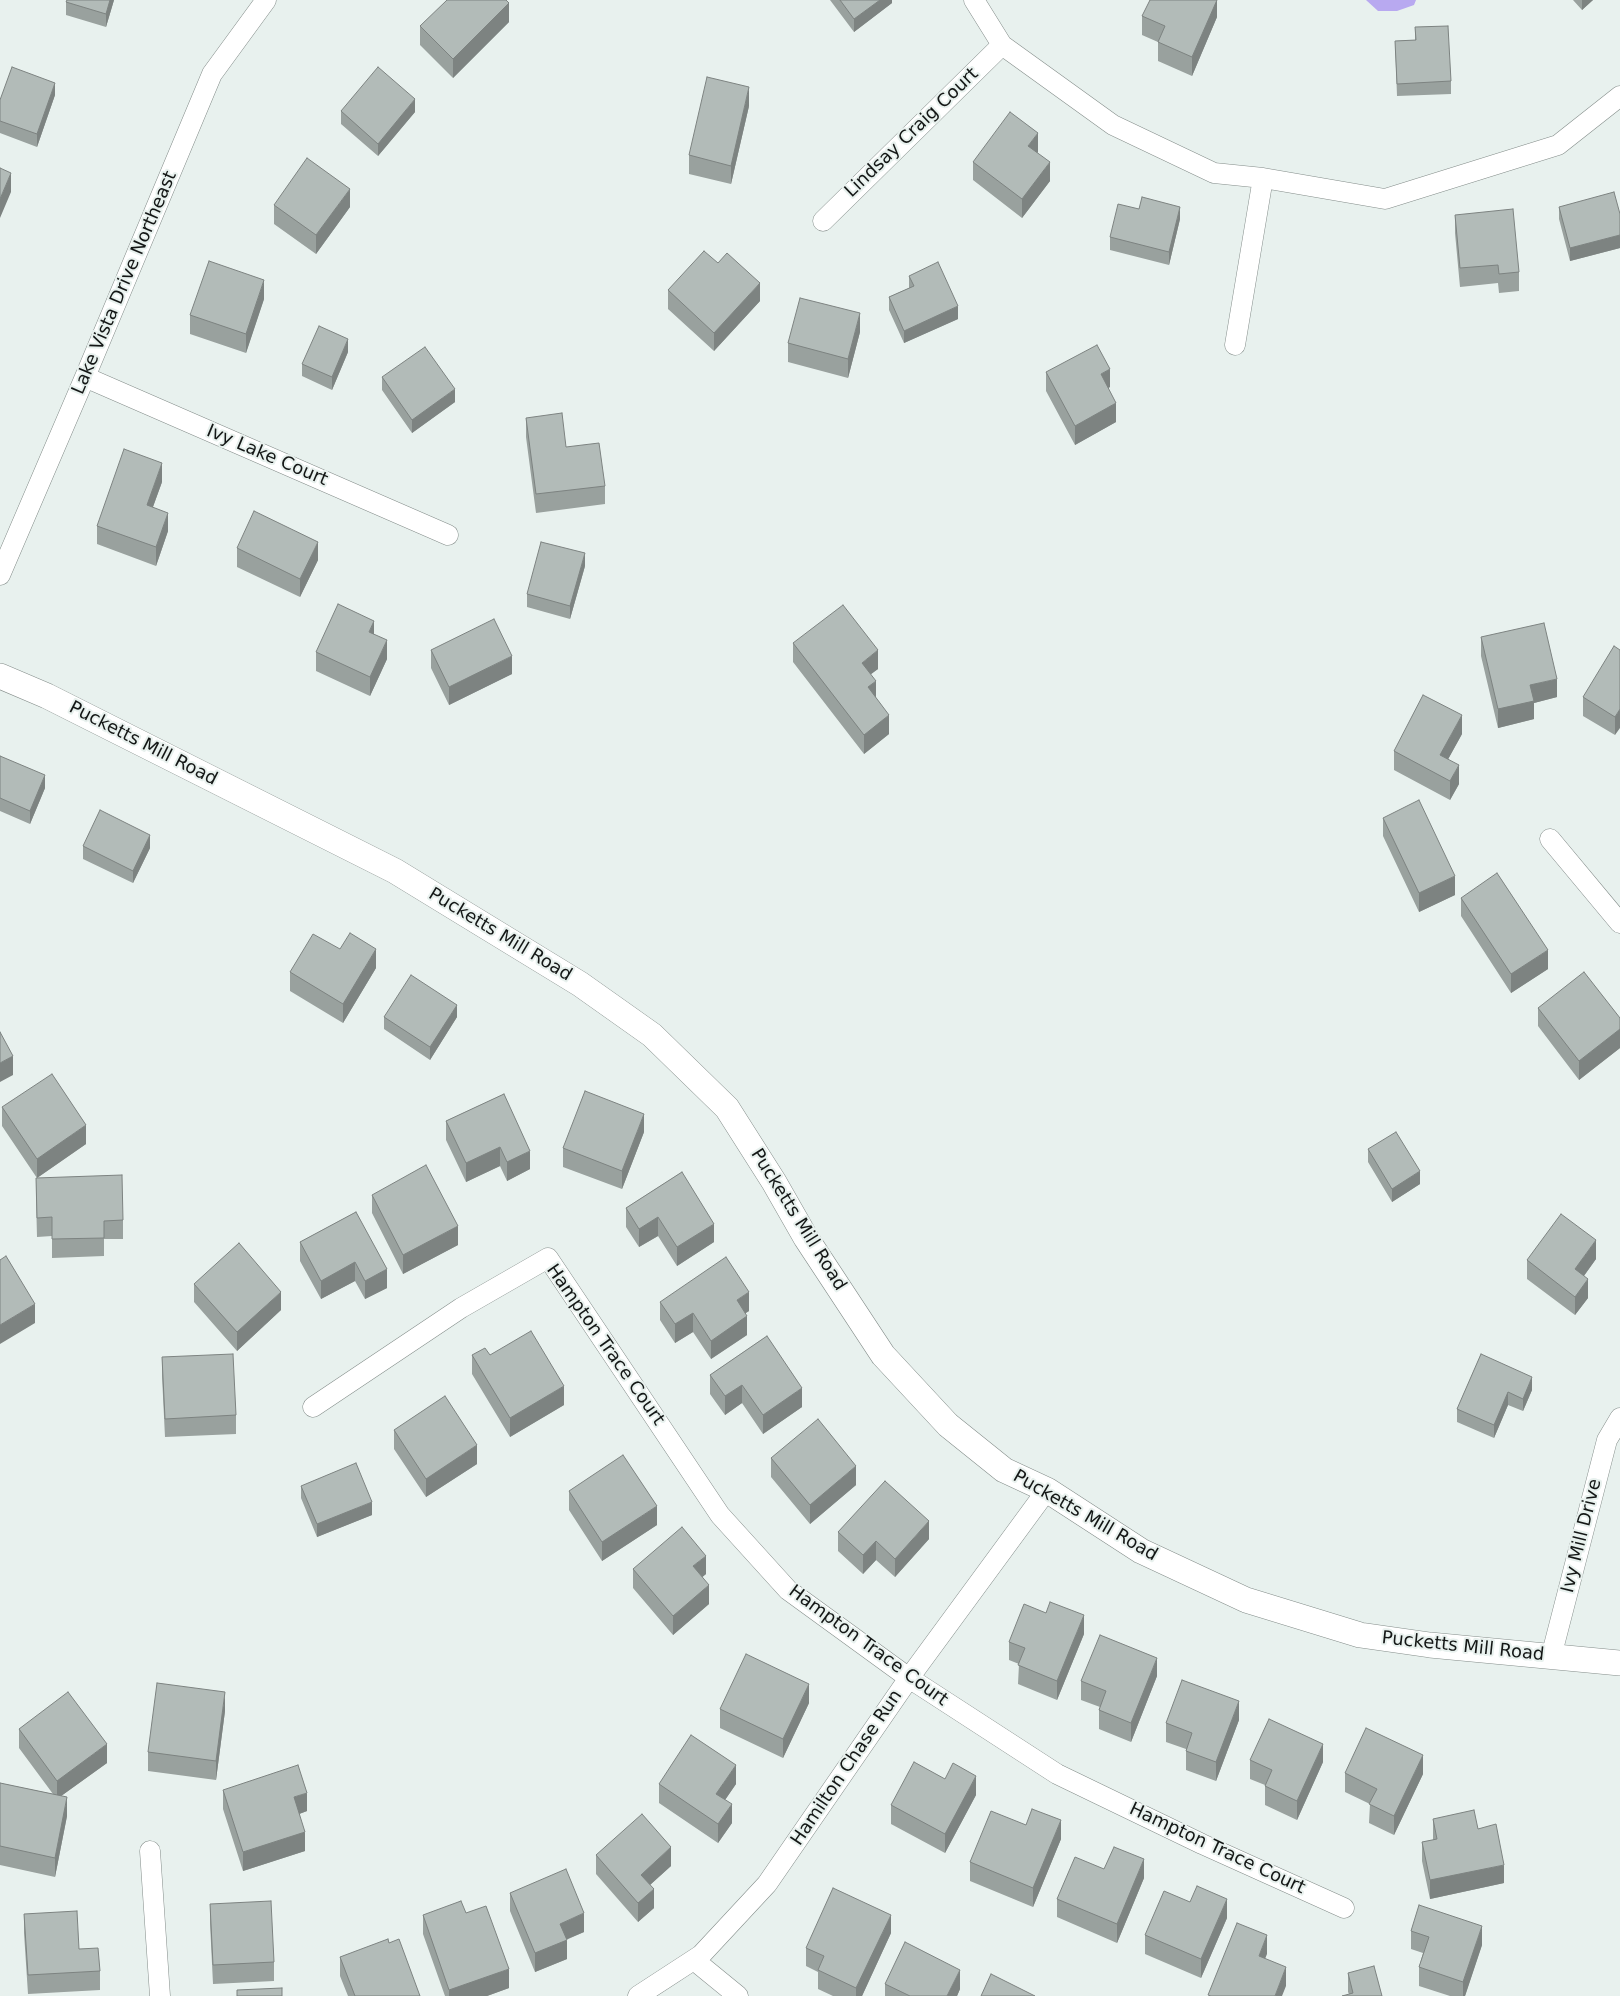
<!DOCTYPE html>
<html>
<head>
<meta charset="utf-8">
<style>
	body { margin:0 }
	canvas { display:block; background:#e8f1ee }
</style>
</head>
<body>
<canvas width="1620" height="1996"></canvas>
<script>
const g = document.querySelector('canvas').getContext('2d');
g.lineJoin = 'round';
function fillPath(path, color) { g.fillStyle = color; g.fill(path, 'evenodd'); }
const shape = rows => new Path2D(rows.map(r => 'M' + r).join(''));
function trace(path, color, width, dash) { g.strokeStyle = color; g.lineWidth = width; g.lineCap = dash ? 'butt' : 'round'; g.setLineDash(dash || []); g.stroke(path); }
function label(font, color, halo, rows, align = 'center') {
  g.font = font + ' "DejaVu Sans",sans-serif'; g.lineWidth = 4; g.setLineDash([]); g.textBaseline = 'middle'; g.strokeStyle = halo; g.fillStyle = color; for (const [text, x, y, turn = 0] of rows) {
    g.save(); g.translate(x, y); g.rotate((+turn || 0) * Math.PI / 180); g.textAlign = isNaN(turn) ? turn : align; if (halo) g.strokeText(text, 0, 0); g.fillText(text, 0, 0); g.restore();
  }
}
fillPath(shape([
	[1366,0,1416,0,1414,5,1397,11,1378,11]
]), '#b8a9f0');
const minor = shape([
	[974,0,1002,45,1113,125,1214,173,1263,178,1385,199,1558,145,1620,96],
	[823,221,1002,45],
	[1235,345,1263,178],
	[85,377,448,535],
	[0,575,85,377,212,74,266,0],
	[1550,839,1620,923],
	[313,1407,461,1308,548,1258,720,1515,788,1590,909,1678,1057,1774,1202,1844,1344,1908],
	[1551,1657,1607,1440,1620,1418],
	[150,1851,160,1996],
	[694,1960,738,1996],
	[638,1996,701,1955,767,1884,909,1678,1047,1490]
]);
const tertiary = shape([
	[0,676,47,696,395,871,580,984,652,1035,727,1108,774,1182,806,1238,883,1355,948,1425,1004,1470,1047,1490,1141,1551,1246,1600,1360,1635,1430,1645,1620,1663]
]);
trace(minor, '#848d8a', 21);
trace(tertiary, '#848d8a', 26);
trace(minor, '#fff', 20);
trace(tertiary, '#fff', 25);
fillPath(shape([
	[114,0,106,27,66,15,66,2],
	[830,0,892,0,892,3,854,32],
	[1217,0,1217,17,1192,76,1158,61,1158,42,1142,35,1142,16],
	[1573,0,1593,0,1582,10],
	[509,22,453,78,420,45,420,26],
	[1415,27,1451,81,1451,94,1397,96,1395,41,1415,40],
	[55,95,37,147,0,133,0,100],
	[749,106,731,184,689,174,689,155],
	[341,111,415,112,378,156,341,124],
	[1038,152,1037,153,1050,181,1022,218,973,180,973,162],
	[274,205,350,207,316,254,274,224],
	[1559,207,1620,214,1620,248,1570,261,1559,219],
	[1455,215,1519,272,1519,291,1499,293,1498,283,1460,287,1455,233],
	[1180,219,1169,265,1110,250,1110,237],
	[909,276,958,319,904,343,889,310,889,297,909,288],
	[668,290,760,301,714,351,668,309],
	[264,299,246,353,190,334,190,315],
	[860,332,848,378,788,362,788,343],
	[348,352,332,390,302,376,302,364],
	[1046,372,1110,387,1108,388,1116,422,1075,445,1046,391],
	[382,377,455,402,412,433,382,390],
	[526,418,566,447,605,486,605,504,536,513,526,437],
	[162,482,153,507,168,531,156,566,97,544,97,526],
	[237,548,318,560,300,597,237,567],
	[585,566,570,619,527,607,527,594],
	[1481,637,1557,697,1534,703,1534,719,1498,728,1481,656],
	[793,643,878,669,870,674,876,698,889,734,864,754,793,662],
	[431,650,512,674,449,705,431,668],
	[1620,650,1615,735,1583,716,1583,697],
	[316,652,387,659,370,696,316,671],
	[1462,734,1448,759,1459,784,1450,800,1394,770,1394,751],
	[0,756,45,788,30,824,0,811],
	[1383,818,1455,895,1419,912,1383,836],
	[83,846,150,848,133,883,83,859],
	[1461,898,1548,969,1511,993,1461,916],
	[376,968,343,1023,290,991,290,972],
	[1538,1008,1620,1018,1620,1048,1579,1080,1538,1026],
	[384,1017,457,1017,430,1060,384,1029],
	[504,1094,530,1169,507,1181,500,1166,466,1182,446,1140,446,1121],
	[2,1107,86,1144,37,1178,123,1220,123,1239,104,1239,104,1256,52,1258,52,1236,37,1237,36,1197,36,1178,37,1178,2,1126],
	[644,1132,622,1189,563,1167,563,1148],
	[1368,1149,1420,1184,1392,1202,1368,1162],
	[682,1172,714,1242,677,1266,658,1236,639,1247,626,1227,626,1208],
	[372,1195,458,1245,403,1274,372,1213],
	[356,1212,387,1288,365,1299,355,1281,321,1299,300,1261,300,1242],
	[1596,1259,1584,1276,1588,1298,1575,1315,1527,1279,1527,1260],
	[194,1284,281,1310,237,1351,194,1302],
	[660,1302,749,1311,745,1313,747,1335,711,1359,693,1332,675,1343,660,1320],
	[767,1336,802,1407,763,1434,742,1403,725,1415,710,1394,710,1375],
	[1481,1354,1532,1390,1523,1411,1508,1405,1494,1438,1457,1422,1457,1409],
	[472,1355,490,1355,564,1405,510,1437,472,1374],
	[162,1357,236,1415,236,1434,165,1437,162,1376],
	[394,1430,477,1464,426,1497,394,1449],
	[771,1458,856,1485,810,1524,771,1477],
	[301,1486,372,1515,317,1537,301,1498],
	[569,1491,657,1525,602,1561,569,1510],
	[838,1532,929,1539,895,1577,876,1560,863,1574,838,1551],
	[633,1569,706,1574,702,1577,709,1604,673,1635,633,1588],
	[1084,1634,1057,1700,1018,1684,1019,1664,1009,1660,1009,1642],
	[1157,1676,1131,1742,1099,1729,1099,1710,1100,1707,1081,1700,1081,1681],
	[809,1703,783,1758,720,1728,720,1709],
	[225,1711,216,1780,148,1771,148,1752],
	[1239,1720,1216,1781,1186,1770,1186,1749,1166,1742,1166,1723],
	[19,1729,107,1763,61,1796,67,1816,55,1877,0,1865,0,1783,53,1794,19,1748],
	[1250,1760,1323,1762,1297,1820,1265,1805,1265,1785,1250,1779],
	[1345,1773,1423,1774,1394,1835,1369,1823,1370,1804,1345,1792],
	[945,1779,976,1795,945,1853,891,1824,891,1805],
	[659,1784,736,1784,725,1800,732,1823,718,1843,659,1803],
	[223,1790,307,1811,299,1814,305,1851,243,1871,223,1809],
	[1433,1819,1504,1883,1430,1899,1422,1861,1422,1842,1433,1840],
	[1026,1825,1061,1839,1033,1907,970,1881,970,1862],
	[596,1855,671,1866,650,1885,654,1908,638,1922,596,1874],
	[1104,1869,1144,1878,1117,1943,1057,1917,1057,1899],
	[510,1893,584,1932,566,1940,567,1959,535,1972,510,1911],
	[210,1904,274,1962,274,1981,213,1984,210,1923],
	[466,1913,509,1988,487,1996,445,1996,423,1934,423,1915],
	[24,1914,79,1949,100,1971,100,1990,28,1994,24,1933],
	[1227,1918,1201,1978,1145,1954,1145,1935],
	[1411,1931,1482,1945,1465,1996,1450,1996,1419,1986,1419,1967,1423,1953,1411,1949],
	[891,1933,862,1996,833,1996,818,1989,818,1972,806,1966,806,1948],
	[389,1943,420,1996,348,1996,340,1976,340,1957],
	[1348,1973,1382,1996,1349,1994,1348,1992],
	[885,1984,960,1989,957,1996,885,1996]
]), '#99a19e');
fillPath(shape([
	[110,0,114,0,106,27,106,14],
	[880,0,892,0,892,3,854,32,854,19],
	[1217,0,1217,17,1192,76,1192,57],
	[1582,0,1593,0,1582,10],
	[509,3,509,22,453,78,453,59],
	[55,83,55,95,37,147,37,134],
	[749,87,749,106,731,184,731,166],
	[415,99,415,112,378,156,378,144],
	[1038,133,1038,152,1028,164,1028,146],
	[1050,162,1050,181,1022,218,1022,199],
	[11,173,11,192,0,218,0,199],
	[350,189,350,207,316,254,316,235],
	[1180,207,1180,219,1169,265,1169,252],
	[1620,235,1620,248,1570,261,1570,248],
	[264,280,264,299,246,353,246,334],
	[760,283,760,301,714,351,714,333],
	[958,306,958,319,904,343,904,331],
	[860,313,860,332,848,378,848,359],
	[348,339,348,352,332,390,332,377],
	[1110,369,1110,387,1101,392,1101,374],
	[455,389,455,402,412,433,412,420],
	[1116,403,1116,422,1075,445,1075,426],
	[162,463,162,482,147,523,147,505],
	[168,513,168,531,156,566,156,547],
	[318,542,318,560,300,597,300,579],
	[585,553,585,566,570,619,570,606],
	[374,621,374,640,369,632],
	[387,640,387,659,370,696,370,677],
	[878,650,878,669,862,681,862,663],
	[512,656,512,674,449,705,449,687],
	[1557,679,1557,697,1534,703,1534,719,1498,728,1498,709,1530,685],
	[876,681,876,700,868,687],
	[1620,709,1620,728,1615,735,1615,717],
	[889,715,889,734,864,754,864,735],
	[1462,715,1462,734,1440,774,1440,755],
	[1459,765,1459,784,1450,800,1450,781],
	[45,775,45,788,30,824,30,811],
	[150,835,150,848,133,883,133,871],
	[1455,876,1455,895,1419,912,1419,893],
	[376,949,376,968,343,1023,343,1004],
	[1548,950,1548,969,1511,993,1511,974],
	[457,1005,457,1017,430,1060,430,1047],
	[1620,1029,1620,1048,1579,1080,1579,1061],
	[13,1056,13,1075,0,1082,0,1063],
	[644,1114,644,1132,622,1189,622,1171],
	[86,1125,86,1144,37,1178,37,1159],
	[500,1147,500,1166,466,1182,466,1163],
	[530,1151,530,1169,507,1181,507,1162],
	[1420,1171,1420,1184,1392,1202,1392,1189],
	[658,1217,658,1236,639,1247,639,1229],
	[714,1224,714,1242,677,1266,677,1247],
	[458,1226,458,1245,403,1274,403,1255],
	[1596,1240,1596,1259,1575,1288,1575,1269],
	[355,1262,355,1281,321,1299,321,1281],
	[387,1269,387,1288,365,1299,365,1281],
	[1588,1279,1588,1298,1575,1315,1575,1297],
	[281,1292,281,1310,237,1351,237,1332],
	[749,1292,749,1311,737,1319,737,1300],
	[35,1304,35,1323,0,1344,0,1325],
	[693,1313,693,1332,675,1343,675,1324],
	[747,1316,747,1335,711,1359,711,1341],
	[1532,1377,1532,1390,1523,1411,1523,1399],
	[742,1385,742,1403,725,1415,725,1396],
	[564,1386,564,1405,510,1437,510,1418],
	[802,1388,802,1407,763,1434,763,1415],
	[1508,1392,1508,1405,1494,1438,1494,1425],
	[477,1445,477,1464,426,1497,426,1479],
	[856,1466,856,1485,810,1524,810,1505],
	[372,1502,372,1515,317,1537,317,1524],
	[657,1506,657,1525,602,1561,602,1542],
	[929,1521,929,1539,895,1577,895,1559],
	[876,1541,876,1560,863,1574,863,1555],
	[706,1556,706,1574,693,1585,693,1566],
	[709,1585,709,1604,673,1635,673,1616],
	[1084,1615,1084,1634,1057,1700,1057,1681],
	[1157,1658,1157,1676,1131,1742,1131,1723],
	[809,1684,809,1703,783,1758,783,1739],
	[225,1692,225,1711,216,1780,216,1761],
	[1239,1701,1239,1720,1216,1781,1216,1762],
	[107,1744,107,1763,57,1799,57,1781],
	[1323,1744,1323,1762,1297,1820,1297,1801],
	[1423,1755,1423,1774,1394,1835,1394,1816],
	[736,1765,736,1784,716,1813,716,1794],
	[976,1776,976,1795,945,1853,945,1834],
	[307,1793,307,1811,294,1816,294,1797],
	[67,1797,67,1816,55,1877,55,1858],
	[732,1804,732,1823,718,1843,718,1824],
	[1061,1820,1061,1839,1033,1907,1033,1888],
	[305,1832,305,1851,243,1871,243,1852],
	[671,1847,671,1866,641,1893,641,1875],
	[1144,1859,1144,1878,1117,1943,1117,1924],
	[1504,1865,1504,1883,1430,1899,1430,1880],
	[654,1889,654,1908,638,1922,638,1903],
	[1227,1899,1227,1918,1201,1978,1201,1959],
	[584,1913,584,1932,560,1942,560,1924],
	[891,1915,891,1933,862,1996,856,1996,856,1988],
	[1482,1926,1482,1945,1465,1996,1463,1996,1463,1982],
	[1267,1935,1267,1954,1259,1974,1259,1956],
	[567,1940,567,1959,535,1972,535,1953],
	[1286,1967,1286,1986,1282,1996,1275,1996],
	[509,1969,509,1988,487,1996,449,1996,449,1990],
	[960,1970,960,1989,957,1996,947,1996]
]), '#7d8381');
const building = shape([
	[67,0,110,0,106,14,66,2,67,0],
	[447,0,506,0,509,3,453,59,420,26,447,0],
	[840,0,880,0,854,19,840,0],
	[1150,0,1217,0,1192,57,1158,42,1165,26,1142,16,1150,0],
	[1448,26,1451,81,1397,84,1395,41,1416,40,1415,27,1448,26],
	[12,67,55,83,37,134,0,121,0,100,12,67],
	[378,67,415,99,378,144,341,111,378,67],
	[707,77,749,87,731,166,689,155,707,77],
	[1010,112,1038,133,1028,146,1050,162,1022,199,973,162,1010,112],
	[307,158,350,189,316,235,274,205,307,158],
	[0,168,11,173,0,199,0,168],
	[1614,192,1620,214,1620,235,1570,248,1559,207,1614,192],
	[1142,197,1180,207,1169,252,1110,237,1118,204,1139,209,1142,197],
	[1513,209,1519,272,1499,274,1498,265,1460,268,1455,215,1513,209],
	[704,251,718,263,727,253,760,283,714,333,668,290,704,251],
	[209,261,264,280,246,334,190,315,209,261],
	[938,262,958,306,904,331,889,297,914,286,909,276,938,262],
	[800,298,860,313,848,359,788,343,800,298],
	[319,326,348,339,332,377,302,364,319,326],
	[1097,345,1110,369,1101,374,1116,403,1075,426,1046,372,1097,345],
	[425,347,455,389,412,420,382,377,425,347],
	[562,413,566,447,599,443,605,486,536,494,526,418,562,413],
	[124,449,162,463,147,505,168,513,156,547,97,526,124,449],
	[254,511,318,542,300,579,237,548,254,511],
	[541,542,585,553,570,606,527,594,541,542],
	[338,604,374,621,369,632,387,640,370,677,316,652,338,604],
	[843,605,878,650,862,663,876,681,868,687,889,715,864,735,793,643,843,605],
	[494,619,512,656,449,687,431,650,494,619],
	[1544,623,1557,679,1530,685,1534,701,1498,709,1481,637,1544,623],
	[1614,646,1620,650,1620,709,1615,717,1583,697,1614,646],
	[1423,695,1462,715,1440,755,1459,765,1450,781,1394,751,1423,695],
	[0,756,45,775,30,811,0,798,0,756],
	[1419,800,1455,876,1419,893,1383,818,1419,800],
	[100,810,150,835,133,871,83,846,100,810],
	[1497,873,1548,950,1511,974,1461,898,1497,873],
	[350,933,376,949,343,1004,290,972,313,934,340,949,350,933],
	[1584,972,1620,1018,1620,1029,1579,1061,1538,1008,1584,972],
	[411,975,457,1005,430,1047,384,1017,411,975],
	[0,1032,13,1056,0,1063,0,1032],
	[52,1074,86,1125,37,1159,2,1107,52,1074],
	[585,1091,644,1114,622,1171,563,1148,585,1091],
	[504,1094,530,1151,507,1162,500,1147,466,1163,446,1121,504,1094],
	[1396,1132,1420,1171,1392,1189,1368,1149,1396,1132],
	[426,1165,458,1226,403,1255,372,1195,426,1165],
	[682,1172,714,1224,677,1247,658,1217,639,1229,626,1208,682,1172],
	[122,1175,123,1220,104,1221,104,1238,52,1239,52,1217,37,1218,36,1178,122,1175],
	[356,1212,387,1269,365,1281,355,1262,321,1281,300,1242,356,1212],
	[1561,1214,1596,1240,1575,1269,1588,1279,1575,1297,1527,1260,1561,1214],
	[239,1243,281,1292,237,1332,194,1284,239,1243],
	[6,1256,35,1304,0,1325,0,1260,6,1256],
	[726,1257,749,1292,737,1300,747,1316,711,1341,693,1313,675,1324,660,1302,726,1257],
	[531,1331,564,1386,510,1418,472,1355,485,1348,490,1355,531,1331],
	[767,1336,802,1388,763,1415,742,1385,725,1396,710,1375,767,1336],
	[233,1354,236,1415,165,1419,162,1357,233,1354],
	[1481,1354,1532,1377,1523,1399,1508,1392,1494,1425,1457,1409,1481,1354],
	[445,1396,477,1445,426,1479,394,1430,445,1396],
	[818,1419,856,1466,810,1505,771,1458,818,1419],
	[623,1455,657,1506,602,1542,569,1491,623,1455],
	[356,1463,372,1502,317,1524,301,1486,356,1463],
	[885,1481,929,1521,895,1559,876,1541,863,1555,838,1532,885,1481],
	[682,1527,706,1556,693,1566,709,1585,673,1616,633,1569,682,1527],
	[1050,1602,1084,1615,1057,1681,1018,1665,1025,1648,1009,1642,1024,1604,1046,1613,1050,1602],
	[1100,1635,1157,1658,1131,1723,1099,1710,1106,1691,1081,1681,1100,1635],
	[746,1654,809,1684,783,1739,720,1709,746,1654],
	[1182,1680,1239,1701,1216,1762,1186,1751,1192,1733,1166,1723,1182,1680],
	[157,1683,225,1692,216,1761,148,1752,157,1683],
	[68,1692,107,1744,57,1781,19,1729,68,1692],
	[1269,1719,1323,1744,1297,1801,1265,1786,1272,1770,1250,1760,1269,1719],
	[1366,1728,1423,1755,1394,1816,1369,1804,1377,1789,1345,1773,1366,1728],
	[691,1735,736,1765,716,1794,732,1804,718,1824,659,1784,691,1735],
	[914,1762,945,1779,953,1763,976,1776,945,1834,891,1805,914,1762],
	[298,1765,307,1793,294,1797,305,1832,243,1852,223,1790,298,1765],
	[0,1783,67,1797,55,1858,0,1846,0,1783],
	[1032,1809,1061,1820,1033,1888,970,1862,991,1811,1026,1825,1032,1809],
	[1474,1810,1478,1829,1496,1824,1504,1865,1430,1880,1422,1842,1437,1839,1433,1819,1474,1810],
	[642,1814,671,1847,641,1875,654,1889,638,1903,596,1855,642,1814],
	[1114,1847,1144,1859,1117,1924,1057,1899,1075,1857,1104,1869,1114,1847],
	[566,1869,584,1913,560,1924,567,1940,535,1953,510,1893,566,1869],
	[1197,1886,1227,1899,1201,1959,1145,1935,1164,1891,1190,1902,1197,1886],
	[833,1888,891,1915,856,1988,818,1970,824,1956,806,1948,833,1888],
	[271,1901,274,1962,213,1965,210,1904,271,1901],
	[461,1901,466,1913,486,1906,509,1969,449,1990,423,1915,461,1901],
	[1419,1905,1482,1926,1463,1982,1419,1967,1429,1937,1411,1931,1419,1905],
	[77,1911,79,1949,98,1948,100,1971,28,1975,24,1914,77,1911],
	[1237,1923,1267,1935,1259,1956,1286,1967,1275,1996,1211,1996,1208,1995,1237,1923],
	[388,1939,389,1943,399,1939,420,1996,355,1996,340,1957,388,1939],
	[905,1942,960,1970,947,1996,910,1996,885,1984,905,1942],
	[1374,1966,1382,1996,1342,1996,1353,1993,1348,1973,1374,1966],
	[991,1974,1035,1996,981,1996,991,1974],
	[282,1988,282,1996,237,1996,237,1990,282,1988]
]);
fillPath(building, '#b2bbb8');
trace(building, '#7d8381', 1);
label('18px', '#141716', '#e8f1ee', [
	["Lindsay Craig Court",912,133,-44],
	["Lake Vista Drive Northeast",125,283,-67],
	["Ivy Lake Court",267,456,23],
	["Pucketts Mill Road",143,744,27],
	["Pucketts Mill Road",500,935,31],
	["Pucketts Mill Road",798,1220,58],
	["Hampton Trace Court",605,1345,55],
	["Pucketts Mill Road",1085,1516,30],
	["Ivy Mill Drive",1582,1536,-76],
	["Hampton Trace Court",868,1646,36],
	["Pucketts Mill Road",1463,1647,6],
	["Hamilton Chase Run",847,1768,-56],
	["Hampton Trace Court",1217,1849,25]
]);
</script>
</body>
</html>
